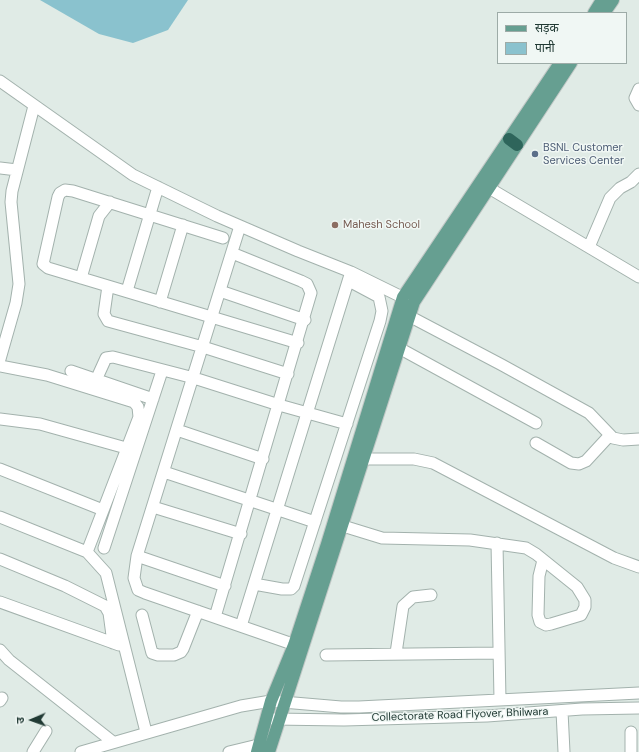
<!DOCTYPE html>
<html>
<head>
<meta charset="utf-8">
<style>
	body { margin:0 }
	#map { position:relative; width:639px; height:752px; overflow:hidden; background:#e0ebe6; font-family:"DM Sans","Noto Sans Devanagari",sans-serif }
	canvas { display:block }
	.legend { position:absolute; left:497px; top:12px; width:130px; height:52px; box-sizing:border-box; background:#f0f7f4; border:1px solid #9daba7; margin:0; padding:5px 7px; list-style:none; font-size:12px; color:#213a34 }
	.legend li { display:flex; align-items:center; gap:8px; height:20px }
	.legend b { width:20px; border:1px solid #9daba7 }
	.north { position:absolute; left:12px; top:700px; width:40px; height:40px; -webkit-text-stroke:3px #f0f7f4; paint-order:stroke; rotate:268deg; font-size:11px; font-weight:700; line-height:16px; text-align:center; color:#213a34 }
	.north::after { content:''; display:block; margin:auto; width:14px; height:18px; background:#213a34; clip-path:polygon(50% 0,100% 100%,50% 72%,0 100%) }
</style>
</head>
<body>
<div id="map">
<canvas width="639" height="752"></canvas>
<ul class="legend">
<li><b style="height:5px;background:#669f91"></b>सड़क</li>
<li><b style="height:11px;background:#8ac2ce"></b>पानी</li>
</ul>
<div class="north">उ</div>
</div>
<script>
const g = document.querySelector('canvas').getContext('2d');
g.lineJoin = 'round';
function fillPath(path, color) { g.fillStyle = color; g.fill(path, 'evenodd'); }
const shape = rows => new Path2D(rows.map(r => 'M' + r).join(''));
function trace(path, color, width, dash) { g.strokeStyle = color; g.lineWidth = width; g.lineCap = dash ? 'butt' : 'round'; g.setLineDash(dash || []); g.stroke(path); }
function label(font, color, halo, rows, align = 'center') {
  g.font = font + ' "DM Sans",sans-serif'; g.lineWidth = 3; g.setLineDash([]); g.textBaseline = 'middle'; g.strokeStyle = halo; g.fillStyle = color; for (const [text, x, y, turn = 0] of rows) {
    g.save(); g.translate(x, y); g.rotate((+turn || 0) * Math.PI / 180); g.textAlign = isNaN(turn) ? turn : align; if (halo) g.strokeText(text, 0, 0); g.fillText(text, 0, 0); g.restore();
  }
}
fillPath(shape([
	[40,0,188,0,168,30,133,43,99,34]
]), '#8ac2ce');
const minor = shape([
	[0,81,133,175,217,216,298,251,351,272,410,301],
	[639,89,635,98,639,105],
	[0,168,17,170],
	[489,188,639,277],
	[240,226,137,556,134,578,138,590,145,593,301,647],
	[223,238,73,191,65,190,60,193,58,197,43,264,48,268,298,343],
	[589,247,610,198,620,188,631,182,639,174],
	[81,278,99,216,110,202],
	[108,286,104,314,108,321,203,347,288,374],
	[127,291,158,187],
	[220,291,305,320],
	[160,302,183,225],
	[409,316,502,365,589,413,613,438,623,440,639,439],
	[399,348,536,423],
	[0,359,16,303,19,284,11,202,12,191,34,106],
	[0,366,47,375,134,402,138,407,139,417,87,552],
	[71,371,153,399],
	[96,380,106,358,113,357,194,378,279,405,347,424],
	[0,419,40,424,126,448],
	[177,430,263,459],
	[536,443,571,463,579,464,586,461,610,435],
	[364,459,414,459,433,463,614,558,639,567],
	[0,469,103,510],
	[164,472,315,522],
	[153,507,241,534],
	[0,517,87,552,106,573,146,732],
	[343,526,382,538,470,540,526,548,536,554,577,587,585,600,585,607,581,615,551,624,546,625,540,622,538,615,539,576,543,560],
	[497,543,500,700],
	[104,548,162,371],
	[137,556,225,586],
	[0,559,65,586,105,606,109,613,113,643],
	[254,584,282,589,291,589,294,586,380,321,382,311,379,297,349,281],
	[0,602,119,645],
	[142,615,152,653,158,655,174,655,181,652,183,649,198,611],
	[215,617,311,293,307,284,301,281,232,253],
	[241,626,350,275],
	[0,650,9,660,113,742],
	[396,653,403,606,413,597,431,595],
	[326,655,499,653],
	[0,701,2,698],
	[562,711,564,752],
	[272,719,344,720,487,716,582,709,639,708],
	[631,732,631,752],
	[33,752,46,731],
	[81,752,241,706,271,701,341,707,359,707,639,693],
	[229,752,258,745]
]);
const major = shape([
	[594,13,602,0],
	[604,13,613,0],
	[257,752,271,701,294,645,327,544,403,297,560,63],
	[269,752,414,302,571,63]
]);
const highway = shape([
	[509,139,517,145]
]);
trace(minor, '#a3b2ad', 13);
trace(major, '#c1c8c6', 14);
trace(highway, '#c1c8c6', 14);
trace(minor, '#fff', 11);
trace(major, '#669f91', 12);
trace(highway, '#2e655b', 12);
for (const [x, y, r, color] of [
	[535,154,4,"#5c6f8a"],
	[335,225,4,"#8d6e63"]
]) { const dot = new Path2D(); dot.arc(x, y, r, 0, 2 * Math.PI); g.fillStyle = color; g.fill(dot); trace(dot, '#f0f7f4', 1.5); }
label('11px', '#4e5e75', '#f0f7f4', [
	["BSNL Customer",543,148],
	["Services Center",543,161]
], 'left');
label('11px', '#785e54', '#f0f7f4', [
	["Mahesh School",343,225]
], 'left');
label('11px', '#213a34', '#f0f7f4', [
	["Collectorate Road Flyover, Bhilwara",460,715,-2]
]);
</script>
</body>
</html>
